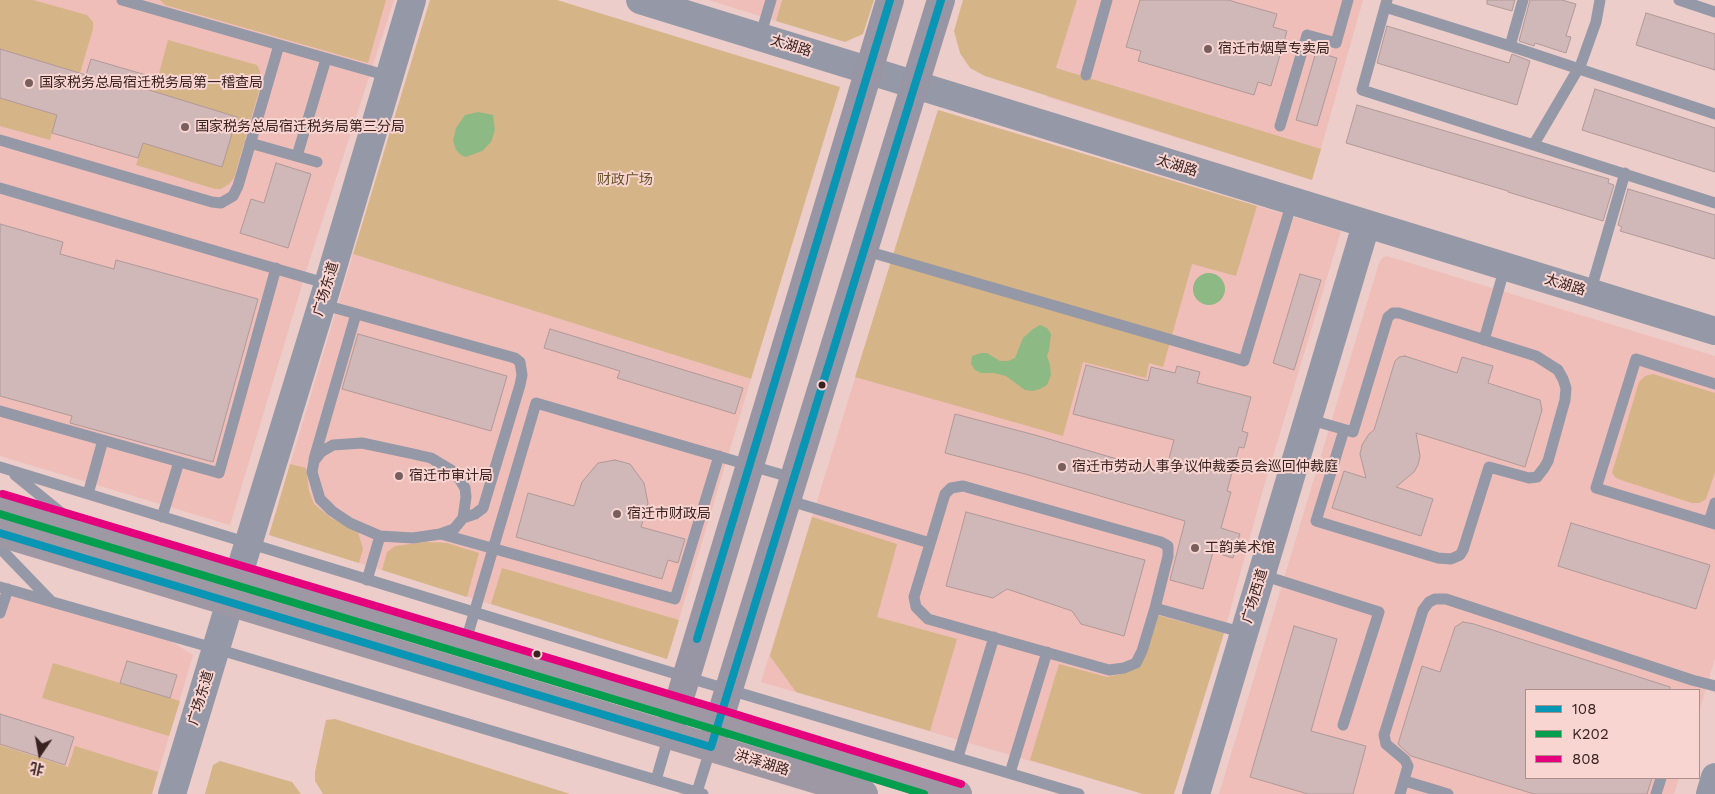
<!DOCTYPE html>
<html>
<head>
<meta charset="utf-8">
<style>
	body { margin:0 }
	#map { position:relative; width:1715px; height:794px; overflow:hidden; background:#eccdc9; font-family:"Work Sans","Noto Sans SC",sans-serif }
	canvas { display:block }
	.legend { position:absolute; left:1525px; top:689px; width:175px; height:90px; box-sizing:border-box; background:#f8d5d1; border:1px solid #ac8e8b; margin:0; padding:6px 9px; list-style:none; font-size:15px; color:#392321 }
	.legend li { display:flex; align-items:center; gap:10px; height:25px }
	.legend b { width:25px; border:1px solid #ac8e8b }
	.north { position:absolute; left:15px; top:729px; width:50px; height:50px; -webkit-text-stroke:4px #f8d5d1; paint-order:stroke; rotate:192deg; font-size:14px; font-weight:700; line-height:20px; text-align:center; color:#392321 }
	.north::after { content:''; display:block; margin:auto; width:18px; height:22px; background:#392321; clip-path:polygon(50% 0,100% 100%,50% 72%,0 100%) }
</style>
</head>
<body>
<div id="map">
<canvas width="1715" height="794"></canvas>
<ul class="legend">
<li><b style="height:6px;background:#0995b4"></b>108</li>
<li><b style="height:6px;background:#039f4f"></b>K202</li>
<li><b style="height:6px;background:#e5007d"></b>808</li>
</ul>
<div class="north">北</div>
</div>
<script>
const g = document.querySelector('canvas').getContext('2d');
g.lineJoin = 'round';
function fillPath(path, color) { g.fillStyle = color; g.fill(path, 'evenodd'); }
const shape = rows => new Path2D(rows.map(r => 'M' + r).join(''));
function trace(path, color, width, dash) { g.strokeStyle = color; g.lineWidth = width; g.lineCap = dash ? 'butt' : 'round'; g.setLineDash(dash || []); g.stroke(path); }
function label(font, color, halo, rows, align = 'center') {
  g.font = font + ' "Work Sans","Noto Sans SC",sans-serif'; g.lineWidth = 4; g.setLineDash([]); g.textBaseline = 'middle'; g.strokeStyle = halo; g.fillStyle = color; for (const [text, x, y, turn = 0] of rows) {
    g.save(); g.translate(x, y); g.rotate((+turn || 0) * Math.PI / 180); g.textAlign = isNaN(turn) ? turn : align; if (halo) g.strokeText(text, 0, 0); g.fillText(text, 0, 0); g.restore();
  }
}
fillPath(shape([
	[0,0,394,0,308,265,230,525,0,456],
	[708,0,782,0,776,21],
	[1077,0,1363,0,1312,180,1047,97],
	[938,110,1341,231,1262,493,1224,633,1174,794,1143,794,761,682],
	[353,254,751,379,667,659,269,535],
	[1387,256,1715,356,1715,658,1699,712,1699,690,1526,690,1526,778,1679,778,1674,794,1219,794,1379,263,1382,258],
	[0,592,171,641,193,655,152,794,0,794]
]), '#efbeb9');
fillPath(shape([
	[0,0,33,0,87,15,93,22,93,29,80,73,0,49],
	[160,0,386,0,368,63,165,5],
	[430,0,557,0,840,87,751,379,353,254],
	[782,0,874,0,863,34,845,42,776,21],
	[963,0,1077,0,1056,68,1321,149,1312,180,985,76,970,68,960,53,954,31],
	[168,40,257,65,260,71,261,84,234,178,229,184,221,189,215,189,136,165,143,143,222,166,236,117,154,92],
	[0,98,57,115,50,140,0,126],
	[938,110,1257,206,1236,276,1192,264,1163,367,1149,363,1146,378,1083,362,1063,436,855,377],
	[1653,374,1715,393,1715,472,1706,499,1700,503,1692,503,1624,481,1616,478,1612,473,1639,382,1645,376],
	[290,464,306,468,309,491,314,504,331,518,358,532,363,549,359,563,269,535],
	[812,517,897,544,877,617,957,639,930,731,796,692,770,656],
	[426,542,447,543,479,553,467,597,382,570,387,552,395,546],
	[502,568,679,620,667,659,491,604],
	[1157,615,1224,633,1174,794,1143,794,1030,760,1059,664,1107,677,1125,673],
	[53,663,180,701,169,736,42,698],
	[335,719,570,794,323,794,315,781,315,772,326,720],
	[0,745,68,767,75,746,158,772,152,794,0,794],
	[220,761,292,782,301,794,205,794,213,765]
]), '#d5b487');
fillPath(shape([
	[478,112,493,115,495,130,491,142,482,151,466,157,461,155,456,150,453,141,456,128,465,115],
	'1193 289a16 16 0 1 1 32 0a16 16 0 1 1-32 0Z',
	[1040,325,1047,328,1051,334,1049,350,1047,356,1050,365,1051,375,1047,385,1040,389,1033,391,1025,390,1006,376,994,373,981,373,975,370,971,364,972,356,981,353,987,353,1000,361,1008,361,1015,358,1023,338,1033,329]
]), '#8db985');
const building = shape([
	[1140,0,1228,0,1277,14,1273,27,1287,31,1271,86,1258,82,1254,95,1138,61,1141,51,1126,47,1140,0],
	[1487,0,1515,0,1512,11,1487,4,1487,0],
	[1530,0,1562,0,1576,4,1566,36,1571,37,1566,53,1535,43,1534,46,1519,41,1530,0],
	[1646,13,1715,34,1715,70,1636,45,1646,13],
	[1387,26,1509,63,1512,54,1530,61,1517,105,1377,63,1387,26],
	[0,49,86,75,91,59,153,77,149,90,237,117,222,167,143,143,138,158,52,133,57,115,0,98,0,49],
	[1316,52,1337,58,1317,126,1296,120,1316,52],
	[1595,89,1715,128,1715,172,1582,130,1595,89],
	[1357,105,1609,179,1608,183,1614,185,1603,221,1508,192,1508,191,1346,143,1357,105],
	[276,163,311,174,288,248,240,233,251,199,264,203,276,163],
	[1628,189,1715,215,1715,259,1620,231,1622,227,1618,225,1628,189],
	[0,224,63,242,60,254,114,269,116,260,258,299,213,462,70,423,72,416,0,396,0,224],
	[1300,274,1321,280,1294,370,1273,363,1300,274],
	[550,329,743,388,735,414,617,378,620,371,544,348,550,329],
	[358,334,507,376,491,431,342,389,358,334],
	[1405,356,1457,373,1462,357,1493,366,1488,383,1540,400,1542,410,1525,467,1416,433,1420,456,1418,465,1414,472,1396,487,1433,499,1421,536,1332,508,1344,471,1366,478,1360,454,1362,445,1369,434,1374,430,1395,361,1399,357,1405,356],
	[1086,365,1148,381,1151,367,1175,373,1177,366,1200,372,1197,383,1251,397,1242,431,1248,433,1244,448,1239,447,1227,491,1231,492,1221,528,1240,534,1233,558,1213,552,1203,589,1170,580,1185,521,1025,474,945,453,955,414,1035,435,1165,473,1174,440,1073,414,1086,365],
	[615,460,630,464,644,483,648,503,641,527,685,539,678,563,668,560,662,579,516,537,528,493,574,506,582,482,598,463,615,460],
	[966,512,1145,560,1124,636,1081,624,1072,611,1007,589,993,598,946,586,966,512],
	[1571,523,1710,565,1696,609,1558,566,1571,523],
	[1463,622,1474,624,1670,687,1670,690,1526,690,1526,778,1652,778,1647,794,1534,794,1411,756,1398,744,1422,666,1440,672,1455,627,1463,622],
	[1294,626,1337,639,1311,731,1366,746,1353,794,1308,794,1250,777,1294,626],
	[127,661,177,675,170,698,120,683,127,661],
	[0,714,74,737,65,765,0,744,0,714]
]);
fillPath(building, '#cfb8b7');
trace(building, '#b09999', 1);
trace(shape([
	[122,0,388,76],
	[1387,0,1362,90,1715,203],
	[1679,0,1715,12],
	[1385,7,1510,46,1523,0],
	[760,37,771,0],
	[1510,46,1715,114],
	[1086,75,1107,0],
	[1280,126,1307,35,1336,43,1348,0],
	[0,140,212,202,221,203,233,196,238,186,279,45],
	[250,143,317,162],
	[1534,144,1581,64,1596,22,1600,0],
	[297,156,326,59],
	[0,188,328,284],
	[863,250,1244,361,1292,202],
	[1590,293,1625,173],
	[321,304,515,358,520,362,522,375,520,385,483,508,475,514,463,518],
	[1484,340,1505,267],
	[1715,384,1636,359,1596,488,1715,524],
	[0,411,219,473,276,268],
	[1308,419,1353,432,1388,317,1393,313,1399,313,1536,356,1558,370,1563,379,1566,388,1565,400,1548,461,1544,468,1537,477,1529,478,1489,467,1463,550,1460,555,1451,559,1438,558,1316,521,1344,430],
	[314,459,356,314],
	[0,467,686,677,1079,794],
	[15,475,64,515],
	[88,494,103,440],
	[787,500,930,543],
	[162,517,179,462],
	[1709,522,1715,503],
	[441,534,675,599,719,456],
	[0,548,51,601],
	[1262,575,1379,612,1343,725],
	[367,580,380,536,413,538,440,534,454,529,463,518,466,497,465,488,460,480,451,470,431,458,409,453,362,443,333,445,321,452,314,461,312,472,320,499,332,511,350,523,380,536],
	[0,587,217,649,703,794],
	[1155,608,1168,556,1168,546,1161,542,963,486,951,488,945,494,914,597,916,607,928,619,1109,670,1124,668,1136,663,1142,651,1155,608,1244,633],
	[0,613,8,589],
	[465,644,536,403,793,478],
	[958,757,994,637],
	[1010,773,1047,652],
	[656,780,669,735],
	[1405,781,1448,794],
	[697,792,711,747],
	[1400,794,1408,766,1405,760,1386,744,1384,735,1423,610,1429,602,1435,599,1446,599,1692,680,1715,686],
	[1656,794,1661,778]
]), '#9598a7', 11);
trace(shape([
	[640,0,1715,331],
	[238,577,328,284,412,0],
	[172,794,230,602],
	[1196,794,1366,225],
	[1710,794,1715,777]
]), '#9598a7', 28);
trace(shape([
	[670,731,890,0],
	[712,744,941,0]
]), '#9896a4', 28);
trace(shape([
	[0,504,719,720,958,794],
	[0,533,864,794]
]), '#9e98a5', 28);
trace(shape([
	[0,533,711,747,941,0],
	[697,639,890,0]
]), '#0995b4', 8);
trace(shape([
	[0,514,716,730,924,794]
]), '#039f4f', 8);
trace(shape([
	[3,494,722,710,961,784]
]), '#e5007d', 8);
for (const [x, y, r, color] of [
	[1208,49,5,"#785e5c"],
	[29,83,5,"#785e5c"],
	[185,127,5,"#785e5c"],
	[822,385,4.5,"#392321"],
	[1062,467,5,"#785e5c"],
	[399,476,5,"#785e5c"],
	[617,514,5,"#785e5c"],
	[1195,548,5,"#785e5c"],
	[537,654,4.5,"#392321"]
]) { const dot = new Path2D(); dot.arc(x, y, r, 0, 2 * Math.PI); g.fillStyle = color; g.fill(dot); trace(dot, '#f8d5d1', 2); }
label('14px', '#392321', '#f8d5d1', [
	["太湖路",791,46,17],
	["太湖路",1177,166,17],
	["太湖路",1565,285,17],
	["广场东道",326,289,-73],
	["广场西道",1255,596,-73],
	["广场东道",201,698,-73],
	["洪泽湖路",762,763,17]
]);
label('14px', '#392321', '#f8d5d1', [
	["宿迁市烟草专卖局",1218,49],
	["国家税务总局宿迁税务局第一稽查局",39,83],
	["国家税务总局宿迁税务局第三分局",195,127],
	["宿迁市劳动人事争议仲裁委员会巡回仲裁庭",1072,467],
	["宿迁市审计局",409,476],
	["宿迁市财政局",627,514],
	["工韵美术馆",1205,548]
], 'left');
label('14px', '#67542b', '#f8d5d1', [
	["财政广场",625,180]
]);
</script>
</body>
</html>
